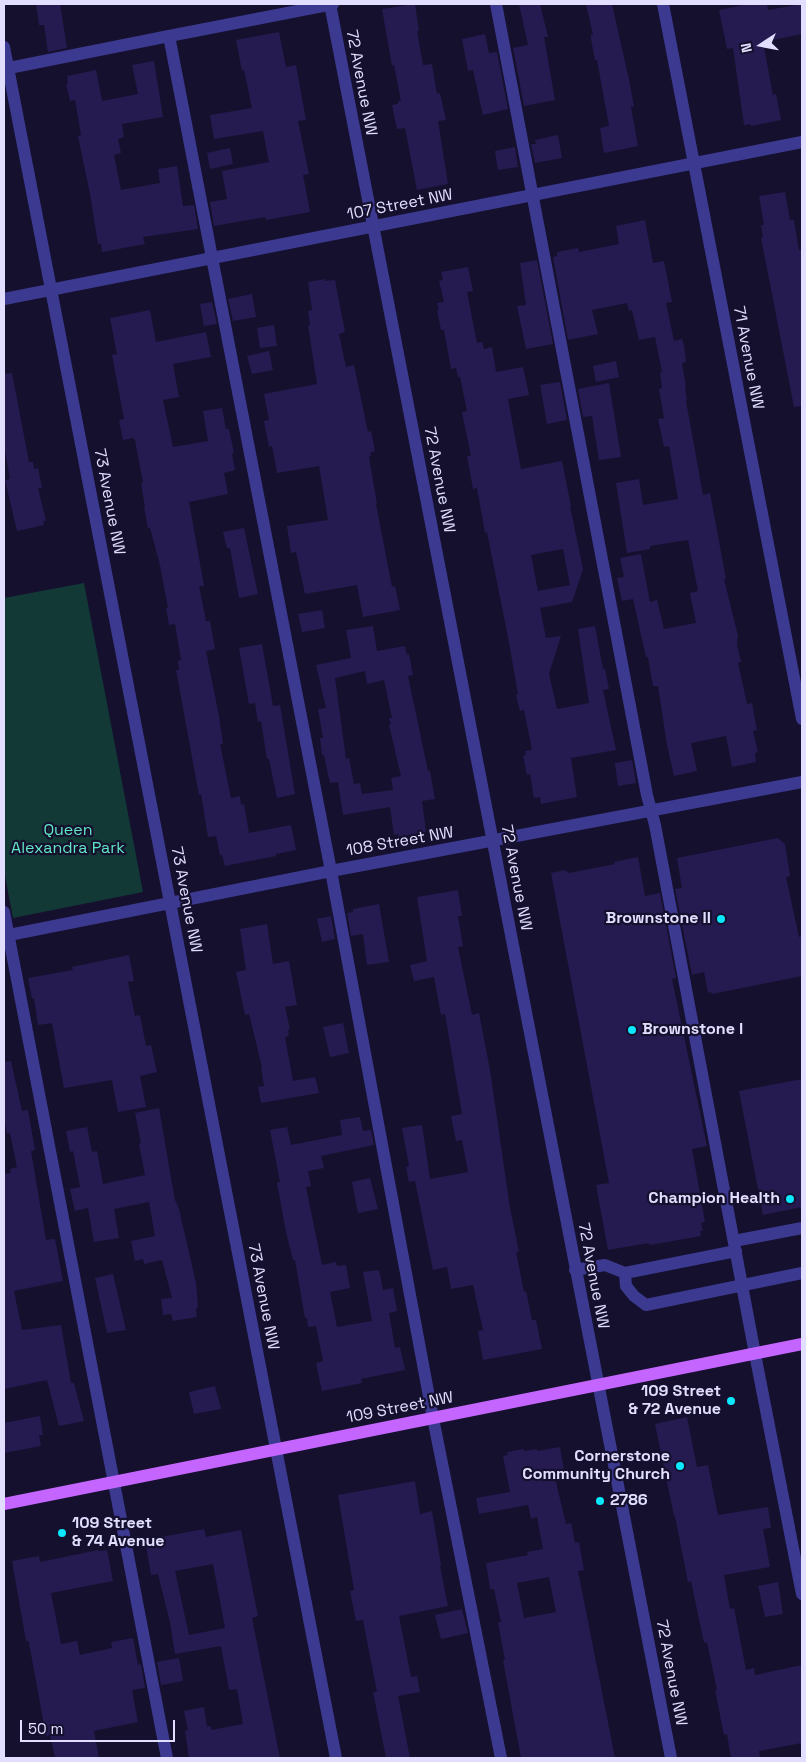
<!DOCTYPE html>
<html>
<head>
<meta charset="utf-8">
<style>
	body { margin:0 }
	#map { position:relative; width:806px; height:1762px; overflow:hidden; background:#15102e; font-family:"Space Grotesk",sans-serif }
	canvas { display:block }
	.frame { position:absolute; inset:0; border:5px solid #e1deff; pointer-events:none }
	.north { position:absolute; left:736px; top:20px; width:50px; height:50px; -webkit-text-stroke:4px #15102e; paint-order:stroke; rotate:259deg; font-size:14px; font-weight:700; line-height:20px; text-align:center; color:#e1deff }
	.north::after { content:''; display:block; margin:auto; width:18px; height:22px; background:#e1deff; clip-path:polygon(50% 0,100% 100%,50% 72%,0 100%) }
	.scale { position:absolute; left:20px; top:1720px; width:155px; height:22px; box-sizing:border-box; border:2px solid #e1deff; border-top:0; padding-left:6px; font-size:15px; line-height:18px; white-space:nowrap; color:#e1deff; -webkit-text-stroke:4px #15102e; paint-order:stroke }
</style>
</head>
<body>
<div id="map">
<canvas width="806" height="1762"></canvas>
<div class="frame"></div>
<div class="north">N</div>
<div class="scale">50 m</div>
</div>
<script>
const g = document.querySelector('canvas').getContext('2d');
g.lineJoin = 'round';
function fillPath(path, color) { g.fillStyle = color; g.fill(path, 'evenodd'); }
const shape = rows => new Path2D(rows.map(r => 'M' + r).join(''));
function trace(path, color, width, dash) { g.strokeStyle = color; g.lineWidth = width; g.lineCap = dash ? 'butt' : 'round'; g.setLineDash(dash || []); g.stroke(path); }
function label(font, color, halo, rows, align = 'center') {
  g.font = font + ' "Space Grotesk",sans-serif'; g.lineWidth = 4.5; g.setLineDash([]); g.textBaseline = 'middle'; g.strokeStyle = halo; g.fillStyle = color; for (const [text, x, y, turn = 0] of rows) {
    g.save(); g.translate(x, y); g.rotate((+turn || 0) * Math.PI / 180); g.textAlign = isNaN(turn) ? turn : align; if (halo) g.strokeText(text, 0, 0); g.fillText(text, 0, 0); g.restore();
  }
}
fillPath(shape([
	[84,583,143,892,13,918,4,871,4,598]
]), '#133937');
fillPath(shape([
	[36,4,60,4,67,48,48,52,44,25,39,25],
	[415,4,419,31,417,31,423,65,432,64,437,94,440,93,446,120,438,121,448,184,417,190,405,128,397,129,392,105,398,104,398,101,401,101,394,65,392,66,382,9],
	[519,4,540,4,548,37,544,37,555,100,524,106,513,48,528,45],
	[586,4,612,4,628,75,634,106,631,107,638,146,604,153,600,128,609,126,597,60,595,60,591,39,591,35,593,35],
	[749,4,767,4,768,10,802,4,802,34,763,42,773,95,776,94,781,120,751,126,750,124,744,125,733,48,727,49,719,10],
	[279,32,286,67,296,65,306,120,298,121,309,174,303,175,310,212,266,220,265,217,214,226,210,202,227,199,222,171,269,162,263,131,214,139,210,115,252,108,244,70,242,71,236,40],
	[485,34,489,53,497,52,508,109,483,115,473,70,468,71,462,39],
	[154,61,163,117,122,124,124,137,118,139,121,153,114,155,121,190,160,183,158,169,177,166,183,206,194,205,198,229,143,237,145,244,102,252,101,244,98,244,90,194,78,136,81,135,75,100,70,101,66,84,68,84,67,76,96,70,102,101,138,94,132,65],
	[558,135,562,158,535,163,531,144,536,144,535,140],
	[515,147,518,167,498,170,495,151],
	[230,148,233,164,210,169,207,153],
	[785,192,790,220,794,220,799,250,802,249,802,406,794,407,761,238,763,237,761,225,764,225,759,196],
	[645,220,653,263,664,261,672,302,666,303,674,341,682,339,684,345,686,362,682,363,686,387,685,388,687,400,686,401,703,495,710,493,726,579,724,579,738,636,737,645,741,662,738,663,747,704,752,703,757,730,753,731,758,752,755,753,756,762,732,767,726,736,691,743,697,771,674,776,667,745,658,686,653,686,648,657,646,657,633,599,622,601,617,578,624,577,620,558,641,554,650,602,657,600,664,629,696,623,690,593,698,591,688,540,650,546,650,549,627,553,620,509,616,483,639,479,643,505,678,499,669,446,664,447,658,419,664,418,659,389,662,388,660,373,662,372,655,337,639,340,632,310,629,311,627,303,592,310,598,334,568,340,553,257,557,256,557,252,578,248,579,252,619,244,616,226],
	[537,260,553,344,526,349,517,306,526,305,520,263],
	[468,267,473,291,467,292,477,343,482,342,484,349,492,347,496,372,523,367,529,395,508,399,521,469,562,461,571,506,570,506,583,569,572,602,540,608,546,638,561,636,549,674,557,709,589,703,578,629,595,626,603,669,605,669,609,689,603,690,616,750,571,758,577,797,541,804,540,797,534,798,530,774,527,775,523,756,526,755,525,751,532,750,524,710,520,711,516,695,518,694,508,637,487,532,485,533,477,488,473,489,467,456,471,456,462,412,467,411,460,377,458,377,456,368,451,369,444,330,441,330,437,310,439,310,437,303,444,302,439,281,443,280,441,272],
	[563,549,570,585,538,591,531,555],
	[325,279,325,281,335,280,345,332,339,334,346,367,354,365,368,432,371,431,375,451,370,453,371,456,369,457,377,504,376,504,392,587,395,586,400,610,363,617,357,585,305,594,296,552,291,553,287,526,328,520,319,466,277,473,272,446,269,447,264,421,269,420,264,394,317,384,308,325,310,325,308,311,312,310,308,282],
	[252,294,256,317,233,321,228,299],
	[212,302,217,324,204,326,200,304],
	[150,310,156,342,206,332,211,357,173,364,179,397,163,400,173,447,208,441,203,411,222,408,226,429,229,429,234,453,232,454,235,470,224,473,228,494,189,502,204,586,199,586,206,621,210,621,215,649,206,651,219,716,223,744,220,744,231,798,240,796,241,805,244,804,249,833,291,825,296,850,276,854,276,856,225,866,222,855,220,855,216,836,208,837,201,794,199,795,176,670,179,670,178,661,181,660,175,624,169,625,166,608,168,608,160,565,150,528,148,528,144,507,145,507,141,483,143,483,135,440,133,438,123,440,119,420,124,419,112,355,117,354,110,318],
	[274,325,277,346,260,348,257,328],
	[269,351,273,370,252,374,247,356],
	[616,361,619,377,596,382,593,366],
	[12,373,29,462,33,462,34,469,38,468,42,488,38,488,46,521,43,521,44,525,17,531,5,480,10,479,4,445,4,374],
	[560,382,567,420,547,424,540,385],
	[609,383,621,457,599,460,592,416,583,417,578,389],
	[244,528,258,594,239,598,230,548,227,548,223,532],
	[322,610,325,628,302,632,298,614],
	[373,626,377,651,405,646,407,655,409,654,413,675,408,676,428,771,430,771,435,799,422,801,426,832,398,837,398,834,394,835,390,807,343,815,338,782,330,783,324,755,322,755,320,738,323,738,318,709,326,708,316,665,351,658,346,630],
	[365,671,367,684,384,680,392,718,389,718,391,724,389,725,401,776,391,778,393,790,362,794,360,783,354,784,349,758,346,759,335,678],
	[262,644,273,706,280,705,295,794,277,798,269,759,267,759,261,721,258,722,255,703,249,704,239,648],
	[632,760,636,783,618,786,615,763],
	[778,838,785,844,790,876,786,877,799,937,802,936,802,976,712,994,711,992,708,993,704,972,692,975,675,889,682,888,677,858],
	[638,857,645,896,660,893,676,978,672,979,707,1146,692,1149,705,1222,701,1223,703,1231,700,1231,701,1236,650,1245,649,1243,608,1250,596,1185,609,1183,551,873,565,870,569,873,615,864,614,862],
	[458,890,462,916,458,916,463,946,458,947,472,1015,479,1013,490,1070,510,1208,519,1252,516,1252,524,1292,526,1291,532,1320,536,1320,542,1349,483,1360,478,1331,483,1330,473,1285,451,1289,447,1267,433,1270,415,1181,409,1182,406,1167,409,1166,402,1128,422,1125,430,1179,468,1172,462,1140,456,1141,451,1116,462,1114,445,1014,441,1015,434,977,414,981,410,965,427,961,417,897],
	[379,904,389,962,367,965,363,934,351,936,347,913,353,912,353,909],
	[331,916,335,939,322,942,317,919],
	[267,924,273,964,289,961,297,1005,285,1007,290,1029,288,1030,289,1036,285,1037,293,1081,315,1077,319,1093,261,1103,258,1087,264,1086,261,1067,262,1067,249,1014,245,1015,236,972,246,970,240,929],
	[129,955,134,981,128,982,135,1016,140,1015,146,1046,151,1045,157,1072,140,1076,146,1107,118,1112,112,1080,64,1088,52,1023,38,1025,34,998,32,999,28,978,73,970,72,967],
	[343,1023,349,1053,330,1057,323,1027],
	[11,1061,22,1111,28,1110,35,1150,31,1151,46,1240,55,1239,63,1281,14,1291,22,1330,61,1325,71,1383,74,1383,84,1421,59,1426,47,1380,4,1389,4,1174,11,1173,10,1169,17,1167,10,1133,7,1134,4,1118,4,1062],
	[802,1079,802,1207,763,1215,739,1091],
	[159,1108,175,1201,176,1201,179,1209,196,1283,198,1307,196,1308,197,1317,173,1321,171,1314,163,1315,161,1299,172,1298,162,1260,144,1264,143,1259,135,1261,131,1241,155,1236,149,1202,114,1209,119,1238,94,1242,88,1208,75,1211,70,1189,80,1187,73,1151,70,1152,66,1131,87,1127,92,1152,97,1151,103,1184,145,1175,139,1144,141,1143,135,1113],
	[360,1117,363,1131,371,1130,374,1145,321,1156,324,1168,308,1171,311,1186,306,1187,322,1265,336,1262,337,1266,346,1265,350,1288,330,1292,337,1327,372,1321,363,1272,379,1270,383,1290,393,1288,397,1311,389,1313,395,1348,400,1347,405,1370,361,1379,362,1383,322,1391,316,1363,323,1361,316,1326,308,1327,307,1318,305,1318,295,1260,293,1260,286,1232,277,1183,280,1182,270,1130,287,1127,291,1145,342,1135,340,1120],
	[370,1178,378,1209,358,1213,352,1182],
	[113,1274,126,1330,107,1333,95,1278],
	[215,1386,221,1409,194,1414,189,1392],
	[40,1416,43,1435,39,1435,41,1446,4,1453,4,1423],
	[687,1417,697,1467,708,1465,718,1515,768,1507,771,1528,763,1529,770,1567,724,1575,730,1609,734,1608,746,1670,754,1668,755,1675,802,1665,802,1743,759,1751,760,1758,731,1758,727,1734,724,1735,715,1690,717,1690,707,1642,704,1643,691,1581,688,1582,675,1516,674,1516,655,1424],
	[560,1447,565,1476,555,1478,566,1524,571,1523,575,1543,579,1542,584,1570,578,1571,615,1758,521,1758,503,1660,505,1660,498,1623,501,1622,494,1589,490,1589,486,1563,528,1555,527,1552,543,1549,537,1517,531,1519,528,1505,479,1514,476,1498,510,1492,503,1456,508,1455,507,1452,524,1449,524,1451,537,1449,537,1451],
	[549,1577,556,1612,524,1618,517,1583],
	[415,1481,420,1514,432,1511,441,1565,440,1566,448,1606,399,1616,411,1677,417,1676,420,1692,398,1696,410,1758,386,1758,373,1692,377,1692,363,1620,356,1621,350,1591,354,1590,338,1495],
	[204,1529,206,1537,241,1530,258,1616,252,1618,280,1758,189,1758,185,1731,188,1730,184,1711,204,1707,207,1727,211,1726,211,1730,243,1724,237,1689,229,1690,221,1646,175,1654,170,1622,158,1574,151,1575,145,1540],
	[213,1564,225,1628,189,1635,175,1571],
	[98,1550,99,1551,107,1550,113,1581,51,1593,61,1644,77,1641,80,1655,112,1648,111,1642,133,1638,138,1665,141,1664,145,1688,132,1690,138,1722,94,1731,99,1758,55,1758,50,1735,46,1736,29,1643,28,1641,26,1641,12,1561,39,1556,40,1562],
	[778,1582,783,1614,765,1617,758,1586],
	[462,1609,468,1633,441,1639,435,1615],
	[179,1658,183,1681,161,1685,157,1662]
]), '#261b50');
trace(shape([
	[330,4,671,1758],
	[496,4,647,795,655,825,755,1354,802,1594],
	[663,4,802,719],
	[169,36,333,4],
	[4,47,336,1758],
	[4,69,169,36,331,871,433,1418,501,1758],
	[4,299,802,142],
	[4,912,167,1758],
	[4,936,331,871,802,782],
	[734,1241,802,1228],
	[575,1270,605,1265,625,1273,736,1251],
	[625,1273,626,1286,634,1296,646,1305,802,1273]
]), '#3c3990', 12);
trace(shape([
	[4,1504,802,1344]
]), '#c465ff', 12);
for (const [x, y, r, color] of [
	[721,919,5,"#0ae8ff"],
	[632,1030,5,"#0ae8ff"],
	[790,1199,5,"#0ae8ff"],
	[731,1401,5,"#0ae8ff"],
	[680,1466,5,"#0ae8ff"],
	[600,1501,5,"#0ae8ff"],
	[62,1533,5,"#0ae8ff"]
]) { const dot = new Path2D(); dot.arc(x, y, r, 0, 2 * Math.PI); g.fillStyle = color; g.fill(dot); trace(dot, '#15102e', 2); }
label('16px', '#e1deff', '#15102e', [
	["72 Avenue NW",361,83,79],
	["107 Street NW",400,205,-11],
	["71 Avenue NW",748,358,79],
	["72 Avenue NW",439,480,79],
	["73 Avenue NW",109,502,79],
	["108 Street NW",400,842,-10],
	["72 Avenue NW",516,878,79],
	["73 Avenue NW",186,900,79],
	["72 Avenue NW",593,1276,79],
	["73 Avenue NW",263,1297,79],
	["109 Street NW",400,1408,-11],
	["72 Avenue NW",671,1673,79]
]);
label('16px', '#61e7c5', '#15102e', [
	["Queen",68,831],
	["Alexandra Park",68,849]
]);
label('bold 16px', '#e1deff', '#15102e', [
	["Brownstone II",711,919],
	["Brownstone I",642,1030,"left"],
	["Champion Health",780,1199],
	["109 Street",721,1392],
	["& 72 Avenue",721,1410],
	["Cornerstone",670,1457],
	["Community Church",670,1475],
	["2786",610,1501,"left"],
	["109 Street",72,1524,"left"],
	["& 74 Avenue",72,1542,"left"]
], 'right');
</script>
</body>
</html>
